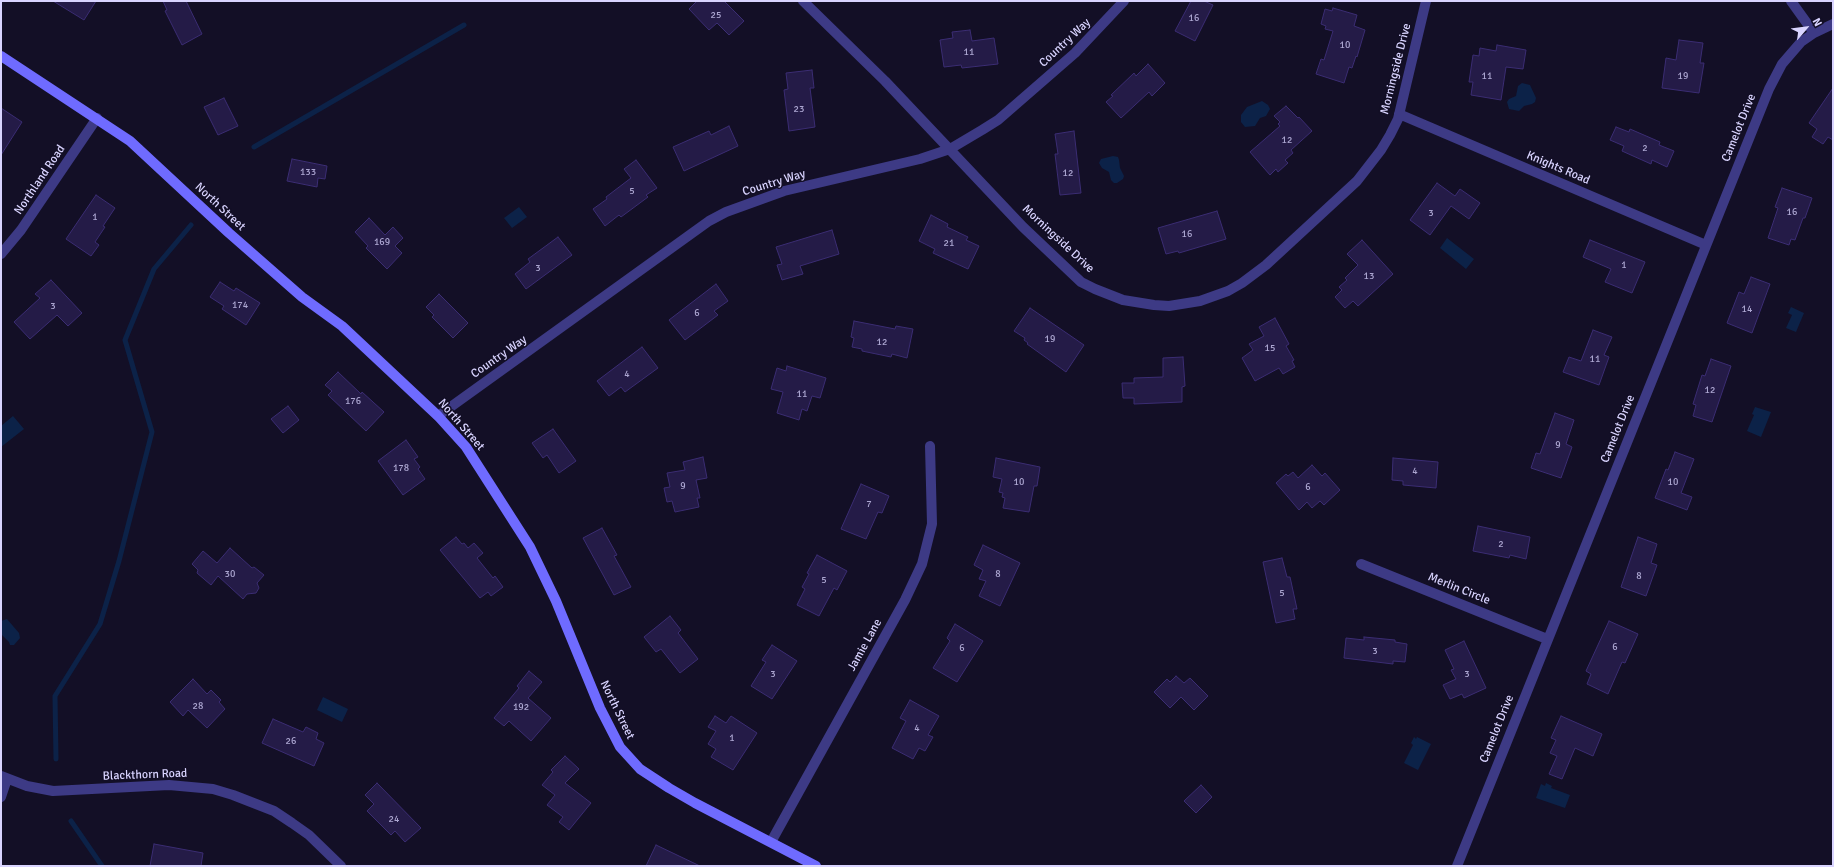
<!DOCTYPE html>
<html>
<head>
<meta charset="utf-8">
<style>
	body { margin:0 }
	#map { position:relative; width:1834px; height:867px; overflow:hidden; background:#130f26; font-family:Signika,sans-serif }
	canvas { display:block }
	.frame { position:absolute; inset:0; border:2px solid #d9d4ff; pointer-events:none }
	.north { position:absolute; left:1786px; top:8px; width:40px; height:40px; -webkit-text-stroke:3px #130f26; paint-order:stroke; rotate:62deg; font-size:11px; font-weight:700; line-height:16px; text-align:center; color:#d9d4ff }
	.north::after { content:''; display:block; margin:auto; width:14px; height:18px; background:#d9d4ff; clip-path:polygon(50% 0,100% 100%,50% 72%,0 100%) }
</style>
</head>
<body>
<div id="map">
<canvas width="1834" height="867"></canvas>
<div class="frame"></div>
<div class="north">N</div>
</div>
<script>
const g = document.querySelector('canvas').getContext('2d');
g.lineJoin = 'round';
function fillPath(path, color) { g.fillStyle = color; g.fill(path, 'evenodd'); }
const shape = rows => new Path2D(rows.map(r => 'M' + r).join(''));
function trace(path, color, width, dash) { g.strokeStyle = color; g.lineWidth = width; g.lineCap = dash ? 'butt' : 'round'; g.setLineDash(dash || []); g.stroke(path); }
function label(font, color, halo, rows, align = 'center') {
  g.font = font + ' Signika,sans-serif'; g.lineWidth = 3; g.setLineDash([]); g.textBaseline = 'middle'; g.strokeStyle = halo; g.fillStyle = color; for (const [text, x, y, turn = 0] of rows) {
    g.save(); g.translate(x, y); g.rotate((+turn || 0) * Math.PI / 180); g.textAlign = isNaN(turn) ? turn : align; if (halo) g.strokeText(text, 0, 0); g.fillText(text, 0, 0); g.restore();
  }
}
fillPath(shape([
	[1522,83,1530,85,1536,98,1535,102,1532,104,1524,106,1519,111,1509,109,1507,102,1509,99,1516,96,1518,86],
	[1262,101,1268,105,1270,109,1266,116,1260,118,1255,126,1245,127,1241,122,1241,115,1247,107],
	[1113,156,1118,157,1119,160,1120,168,1124,176,1123,179,1117,183,1114,183,1111,180,1109,172,1102,168,1099,163,1101,159],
	[519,207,527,217,512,228,504,218],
	[1447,238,1474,259,1466,269,1440,248],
	[1791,307,1804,313,1796,332,1786,328,1792,315,1788,313],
	[1755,407,1771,412,1761,437,1747,431,1754,415,1752,414],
	[13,416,24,429,1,447,1,426],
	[7,619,19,633,20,638,14,645,10,645,9,642,1,634,1,621],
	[323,697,348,709,342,722,317,710],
	[1414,737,1416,739,1417,737,1431,744,1418,770,1404,763,1413,745,1411,743],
	[1546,783,1552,786,1551,788,1570,795,1565,808,1536,798,1541,784,1545,786]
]), '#0c2248');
trace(shape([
	[254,147,464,25],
	[56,759,55,696,100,624,119,561,152,432,125,340,154,269,191,225],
	[71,821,102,866]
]), '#0c2248', 5);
const building = shape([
	[53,1,96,1,84,20,53,1],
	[163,1,186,1,202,34,182,45,165,11,167,10,163,1],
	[697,1,724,1,744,21,729,35,717,23,709,30,689,9,697,1],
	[1191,1,1204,1,1213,5,1195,41,1175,31,1191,1],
	[1333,8,1357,15,1354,26,1365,30,1357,57,1356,56,1352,68,1349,67,1344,83,1316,74,1321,59,1324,60,1333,31,1325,29,1326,26,1321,24,1325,9,1332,11,1333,8],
	[970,30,972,41,994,38,998,64,962,68,961,65,944,67,940,40,953,38,952,32,970,30],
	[1679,40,1703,43,1700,63,1704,63,1699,93,1662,88,1666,58,1676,60,1679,40],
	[1497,45,1526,50,1523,69,1506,67,1501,100,1471,95,1473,82,1469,82,1473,55,1479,56,1480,48,1496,51,1497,45],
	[1148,64,1165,83,1152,96,1149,92,1121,118,1106,102,1113,96,1111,95,1134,73,1136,76,1148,64],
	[812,70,814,88,810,88,815,127,789,131,784,90,788,89,786,73,812,70],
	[1833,88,1833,140,1828,137,1823,144,1812,137,1817,129,1809,123,1833,88],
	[224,98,238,126,218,135,204,107,224,98],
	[1286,106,1298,118,1299,117,1312,131,1291,150,1293,153,1285,160,1288,163,1278,172,1276,169,1270,175,1250,152,1280,126,1278,124,1280,122,1274,116,1286,106],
	[1,108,22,122,1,155,1,108],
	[729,126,738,146,684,171,673,147,709,131,711,135,729,126],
	[1616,127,1629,132,1630,129,1660,142,1659,145,1674,151,1667,167,1652,160,1651,164,1622,151,1624,146,1610,140,1616,127],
	[1074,131,1081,193,1060,195,1055,154,1058,154,1055,134,1074,131],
	[292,159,327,166,325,179,318,178,317,187,287,181,292,159],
	[636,160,657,188,646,195,648,197,621,217,619,215,605,226,593,209,607,199,606,197,631,178,624,169,636,160],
	[1437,183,1455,196,1460,189,1480,203,1469,219,1451,206,1430,235,1410,220,1437,183],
	[1782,188,1812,198,1805,218,1803,218,1795,240,1791,239,1789,245,1768,238,1778,208,1775,207,1782,188],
	[96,195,115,208,103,226,105,227,95,242,99,245,91,256,66,239,96,195],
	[1217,211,1226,239,1179,253,1178,251,1166,254,1158,228,1217,211],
	[931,215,948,224,947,227,968,237,966,240,979,246,968,269,933,253,935,249,919,241,931,215],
	[369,218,385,235,393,227,403,238,395,246,402,253,387,269,366,248,368,246,355,232,369,218],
	[832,230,839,254,800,266,803,274,782,280,777,265,782,264,776,247,832,230],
	[558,237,572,255,526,289,515,274,530,262,528,259,558,237],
	[1362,240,1393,274,1358,306,1353,301,1345,308,1335,297,1342,290,1339,287,1347,280,1345,278,1358,265,1347,254,1362,240],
	[1590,240,1645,262,1632,293,1605,282,1611,269,1583,257,1590,240],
	[1751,277,1770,284,1752,333,1727,323,1739,292,1744,294,1751,277],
	[51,280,82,313,68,326,57,315,30,339,14,322,40,298,35,294,51,280],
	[220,282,234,291,236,288,260,303,246,325,222,309,224,306,210,297,220,282],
	[716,284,728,301,714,311,718,315,685,340,669,320,716,284],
	[439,294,468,323,453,338,432,317,434,315,426,307,439,294],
	[1030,308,1084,345,1066,372,1027,344,1028,343,1024,340,1025,338,1014,331,1030,308],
	[1275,318,1289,344,1286,346,1294,360,1292,361,1295,367,1283,374,1279,368,1255,381,1242,358,1253,350,1249,344,1264,336,1259,327,1275,318],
	[854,321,895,329,896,326,913,329,907,358,892,354,891,357,862,351,862,349,852,347,854,338,851,337,854,321],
	[1593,330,1612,337,1604,355,1609,357,1599,385,1563,372,1569,357,1581,361,1593,330],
	[642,347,658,368,625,392,621,387,609,396,597,381,642,347],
	[1183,357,1185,386,1182,387,1182,402,1134,404,1134,398,1123,398,1122,383,1134,383,1134,378,1163,377,1163,358,1183,357],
	[1711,359,1731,366,1712,422,1693,416,1696,405,1693,404,1702,375,1705,376,1711,359],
	[787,366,826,378,820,398,812,396,807,411,802,409,799,420,777,413,783,392,771,389,777,368,786,371,787,366],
	[338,372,361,394,362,392,384,412,366,431,328,395,332,391,325,385,338,372],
	[288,406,299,420,283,433,271,419,288,406],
	[1555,413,1574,420,1566,444,1572,447,1561,478,1531,468,1536,453,1540,454,1555,413],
	[553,429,576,461,559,473,547,455,543,458,532,443,553,429],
	[406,440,418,457,414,459,420,467,418,469,425,479,403,495,378,461,406,440],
	[1675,452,1694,459,1681,493,1692,497,1687,510,1655,498,1666,469,1668,470,1675,452],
	[703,457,707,478,696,480,700,498,697,498,699,507,675,512,672,501,667,502,664,488,670,487,667,473,685,470,683,462,703,457],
	[996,458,1040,467,1037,486,1034,486,1029,512,1003,508,1005,498,1002,497,1003,493,999,492,1002,479,993,477,996,458],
	[1393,458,1438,462,1436,488,1403,485,1403,481,1392,480,1393,458],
	[1312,465,1322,476,1325,473,1340,490,1324,505,1320,501,1312,508,1307,502,1299,510,1276,483,1286,474,1288,476,1293,472,1298,478,1312,465],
	[861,484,889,496,882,513,878,512,866,539,841,529,861,484],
	[1478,526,1530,537,1526,559,1510,555,1509,558,1473,551,1478,526],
	[602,528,617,555,614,556,631,587,614,595,583,538,602,528],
	[456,537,462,544,464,543,468,548,474,543,483,553,477,558,493,578,495,576,503,587,491,596,488,592,480,598,440,550,456,537],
	[1638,537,1657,544,1651,563,1657,565,1646,596,1621,587,1638,537],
	[983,545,1020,563,1000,606,979,596,986,581,979,579,983,570,974,565,983,545],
	[230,548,252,568,254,567,264,575,257,583,259,588,256,593,247,594,243,599,218,576,211,585,197,573,198,570,192,564,203,551,217,563,230,548],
	[817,555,847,571,837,590,834,588,819,616,797,605,805,589,802,587,809,574,807,573,817,555],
	[1282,558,1287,577,1290,577,1297,609,1293,609,1295,619,1276,623,1263,562,1282,558],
	[670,616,681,630,678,633,698,659,680,673,661,649,656,652,644,637,670,616],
	[1609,621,1638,634,1625,663,1622,662,1608,694,1587,684,1591,674,1586,671,1609,621],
	[955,624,983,641,957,682,933,668,950,641,947,638,955,624],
	[1364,637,1395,640,1395,642,1407,644,1405,662,1393,661,1393,664,1344,658,1346,638,1364,640,1364,637],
	[1464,641,1486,688,1464,698,1462,694,1450,699,1443,685,1456,679,1451,670,1454,669,1445,650,1464,641],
	[772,645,797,661,772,699,751,686,766,662,762,660,772,645],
	[529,671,542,682,528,698,551,718,531,741,509,721,504,726,494,718,519,688,517,686,529,671],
	[1176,676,1184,683,1190,678,1208,696,1194,710,1181,697,1170,708,1154,692,1167,679,1170,682,1176,676],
	[193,679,207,694,211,690,221,700,219,702,225,709,207,728,188,710,183,716,170,702,193,679],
	[910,700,939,716,928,735,933,737,925,751,919,748,913,759,892,748,906,721,900,718,910,700],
	[715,716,726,723,731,716,757,733,733,770,711,757,716,749,708,744,716,731,708,727,715,716],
	[1561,716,1602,734,1593,756,1575,748,1562,779,1549,774,1557,756,1550,753,1556,740,1551,738,1561,716],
	[273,719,303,732,306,727,318,733,316,739,324,743,314,766,262,743,273,719],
	[565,756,579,769,565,783,591,803,569,830,559,822,563,817,547,805,555,795,542,785,553,772,551,770,565,756],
	[377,783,421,828,405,842,395,831,391,835,367,811,374,804,365,795,377,783],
	[1201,785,1212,797,1196,813,1184,801,1201,785],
	[154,844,203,853,201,866,150,866,154,844],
	[656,845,700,866,646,866,656,845]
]);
fillPath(building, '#241b47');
trace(building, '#3b2d73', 1);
trace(shape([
	[803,1,885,81,1023,227,1081,282,1095,289,1123,300,1154,305,1169,306,1200,301,1228,291,1242,283,1266,265,1357,181,1381,150,1390,135,1398,119,1426,1],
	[1791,1,1814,33],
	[1399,114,1706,245],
	[1,254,21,230,97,118],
	[438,416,709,221,726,212,784,191,920,159,950,149,982,130,998,120,1075,53,1124,1],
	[1361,564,1547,639],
	[1,776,27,786,53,791,169,785,213,789,233,795,274,811,292,823,309,835,341,866],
	[1,797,7,779],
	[771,842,905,600,922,564,932,524,930,446],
	[1457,866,1769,89,1782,64,1801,42,1814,33,1833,24]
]), '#3d3a85', 10);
trace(shape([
	[1,56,130,141,229,233,302,297,342,326,438,416,466,447,530,547,556,601,600,708,620,747,640,769,669,788,695,803,816,866]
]), '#6f6bff', 10);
label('10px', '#aca6d1', null, [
	["25",716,15],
	["16",1194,18],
	["10",1345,45],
	["11",969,52],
	["11",1487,76],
	["19",1683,76],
	["23",799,109],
	["12",1287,140],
	["2",1645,148],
	["133",308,172],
	["12",1068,173],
	["5",632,191],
	["16",1792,212],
	["3",1431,213],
	["1",95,217],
	["16",1187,234],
	["169",382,242],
	["21",949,243],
	["1",1624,265],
	["3",538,268],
	["13",1369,276],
	["174",240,305],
	["3",53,306],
	["14",1747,309],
	["6",697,313],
	["19",1050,339],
	["12",882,342],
	["15",1270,348],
	["11",1595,359],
	["4",627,374],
	["12",1710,390],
	["11",802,394],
	["176",353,401],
	["9",1558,445],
	["178",401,468],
	["4",1415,471],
	["10",1019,482],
	["10",1673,482],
	["9",683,486],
	["6",1308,487],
	["7",869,504],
	["2",1501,544],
	["30",230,574],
	["8",998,574],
	["8",1639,576],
	["5",824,580],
	["5",1282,593],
	["6",1615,647],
	["6",962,648],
	["3",1375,651],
	["3",773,674],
	["3",1467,674],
	["28",198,706],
	["192",521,707],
	["4",917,728],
	["1",732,738],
	["26",291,741],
	["24",394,819]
]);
label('12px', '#d9d4ff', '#130f26', [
	["Country Way",1065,43,-43],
	["Morningside Drive",1396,69,-76],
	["Camelot Drive",1739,128,-68],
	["Knights Road",1558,168,23],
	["Northland Road",40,180,-56],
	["Country Way",774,183,-17],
	["North Street",220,207,43],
	["Morningside Drive",1058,239,43],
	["Country Way",499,357,-35],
	["North Street",461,425,49],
	["Camelot Drive",1618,429,-68],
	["Merlin Circle",1459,589,22],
	["Jamie Lane",865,645,-61],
	["North Street",617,710,64],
	["Camelot Drive",1497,729,-68],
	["Blackthorn Road",145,775,-2]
]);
</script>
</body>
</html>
